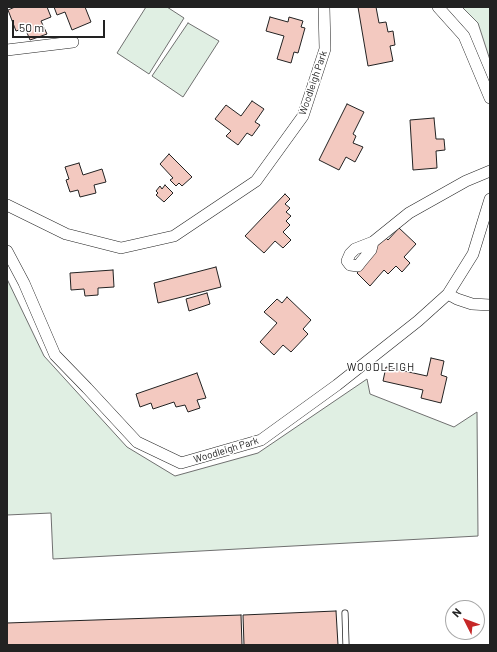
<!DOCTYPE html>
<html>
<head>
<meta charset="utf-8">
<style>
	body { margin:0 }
	#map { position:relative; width:497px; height:652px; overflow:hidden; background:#fff; font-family:Barlow,sans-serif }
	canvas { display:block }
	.frame { position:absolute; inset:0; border:8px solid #222; pointer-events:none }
	.north { position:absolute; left:445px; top:600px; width:40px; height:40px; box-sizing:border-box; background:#fff; border:1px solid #a7a7a7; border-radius:50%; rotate:312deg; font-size:11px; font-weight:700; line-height:16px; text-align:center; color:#222 }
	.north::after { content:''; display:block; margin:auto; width:14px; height:18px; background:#c62828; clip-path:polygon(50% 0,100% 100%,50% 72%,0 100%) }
	.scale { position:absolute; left:12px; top:20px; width:93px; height:18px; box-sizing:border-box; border:2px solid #222; border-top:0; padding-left:5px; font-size:12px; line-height:14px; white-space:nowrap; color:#222; -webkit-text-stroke:3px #fff; paint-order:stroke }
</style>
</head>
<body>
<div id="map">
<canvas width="497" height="652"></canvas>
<div class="frame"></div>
<div class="north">N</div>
<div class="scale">50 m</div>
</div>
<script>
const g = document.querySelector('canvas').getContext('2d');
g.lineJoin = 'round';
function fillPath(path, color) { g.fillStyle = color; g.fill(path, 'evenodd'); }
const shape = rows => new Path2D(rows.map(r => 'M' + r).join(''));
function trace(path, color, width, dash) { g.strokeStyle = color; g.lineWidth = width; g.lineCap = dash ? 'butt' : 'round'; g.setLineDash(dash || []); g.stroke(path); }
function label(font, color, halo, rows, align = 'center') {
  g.font = font + ' Barlow,sans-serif'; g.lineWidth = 3; g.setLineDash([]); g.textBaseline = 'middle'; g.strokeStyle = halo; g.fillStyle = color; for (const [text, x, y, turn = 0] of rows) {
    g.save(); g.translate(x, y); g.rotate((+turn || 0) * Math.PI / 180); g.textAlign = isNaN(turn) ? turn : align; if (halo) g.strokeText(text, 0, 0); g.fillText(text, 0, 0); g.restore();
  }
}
const green = shape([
	[146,7,167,7,184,18,149,74,117,53,146,7],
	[462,7,490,7,490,60,478,23,462,7],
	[188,23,219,41,183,97,152,76,188,23],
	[7,279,44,356,127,447,175,476,258,453,367,379,370,394,454,427,477,412,478,536,53,559,51,513,7,515,7,279]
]);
fillPath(green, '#e0efe3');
trace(green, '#6f6f6f', 1);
const building = shape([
	[15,7,47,7,51,17,41,21,47,34,30,40,25,28,16,31,8,10,15,7],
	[54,7,85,7,91,22,72,30,65,12,57,15,54,7],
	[358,7,376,7,379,23,386,22,388,32,393,31,395,45,390,46,393,61,368,66,358,7],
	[270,17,288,22,289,17,303,21,301,27,305,28,298,53,294,52,291,63,277,59,284,36,266,31,270,17],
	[252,101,264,109,255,122,260,125,252,136,247,133,238,145,226,136,231,131,215,119,226,105,241,116,252,101],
	[347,104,364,112,353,134,356,136,353,143,363,147,355,162,346,157,339,170,319,160,347,104],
	[434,118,436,139,444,139,445,150,436,151,437,168,413,170,410,120,434,118],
	[169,154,192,177,182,186,179,183,176,186,170,180,173,178,160,164,169,154],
	[79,163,83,175,102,169,106,182,94,185,96,193,80,197,78,190,70,192,66,180,69,179,65,167,79,163],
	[165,185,173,193,164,202,156,195,158,193,156,191,160,186,162,189,165,185],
	[285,194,290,199,285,204,290,208,286,212,291,216,286,221,290,225,283,232,291,240,283,248,275,241,264,253,245,236,285,194],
	[399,228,416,244,404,257,410,263,402,272,396,266,388,274,384,270,370,286,357,273,366,263,363,261,385,237,388,240,399,228],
	[216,267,221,287,158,303,154,283,216,267],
	[113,270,114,287,98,288,98,295,85,296,84,289,71,290,70,273,113,270],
	[207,293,210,304,189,311,186,299,207,293],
	[287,297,311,320,303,329,308,334,291,352,283,345,274,355,260,342,277,323,264,312,277,299,282,303,287,297],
	[431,358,444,361,441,375,447,377,441,403,421,398,423,390,383,381,386,367,427,376,431,358],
	[197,373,206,398,197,400,200,408,188,412,185,405,176,407,174,402,153,409,151,403,140,407,136,394,197,373],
	[336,611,338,645,244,645,243,615,336,611],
	[241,615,242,645,7,645,7,623,241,615]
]);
fillPath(building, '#f3c9c0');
trace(building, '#222', 1);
const service = shape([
	[345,613,346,645]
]);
const minor = shape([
	[438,7,464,36,490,98],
	[7,50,73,42],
	[7,205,66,234,121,248,174,236,256,181,303,116,325,49,324,7],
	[373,242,371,250,361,262,358,266,350,265,347,261,350,254,355,249,373,242,409,213,466,181,490,171],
	[7,251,24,283,55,355,87,388,137,442,181,463,261,440,337,385,418,321,448,294,473,254,490,199],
	[448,294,457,299,472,304,490,305]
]);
trace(service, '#222', 7);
trace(minor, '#222', 12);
trace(service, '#fff', 5.5);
trace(minor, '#fff', 11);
label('10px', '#222', '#fff', [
	["Woodleigh Park",313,83,-71],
	["Woodleigh Park",226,450,-17]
]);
g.letterSpacing = '1px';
label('11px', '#222', '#fff', [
	["WOODLEIGH",381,367]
]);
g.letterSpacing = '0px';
</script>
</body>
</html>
